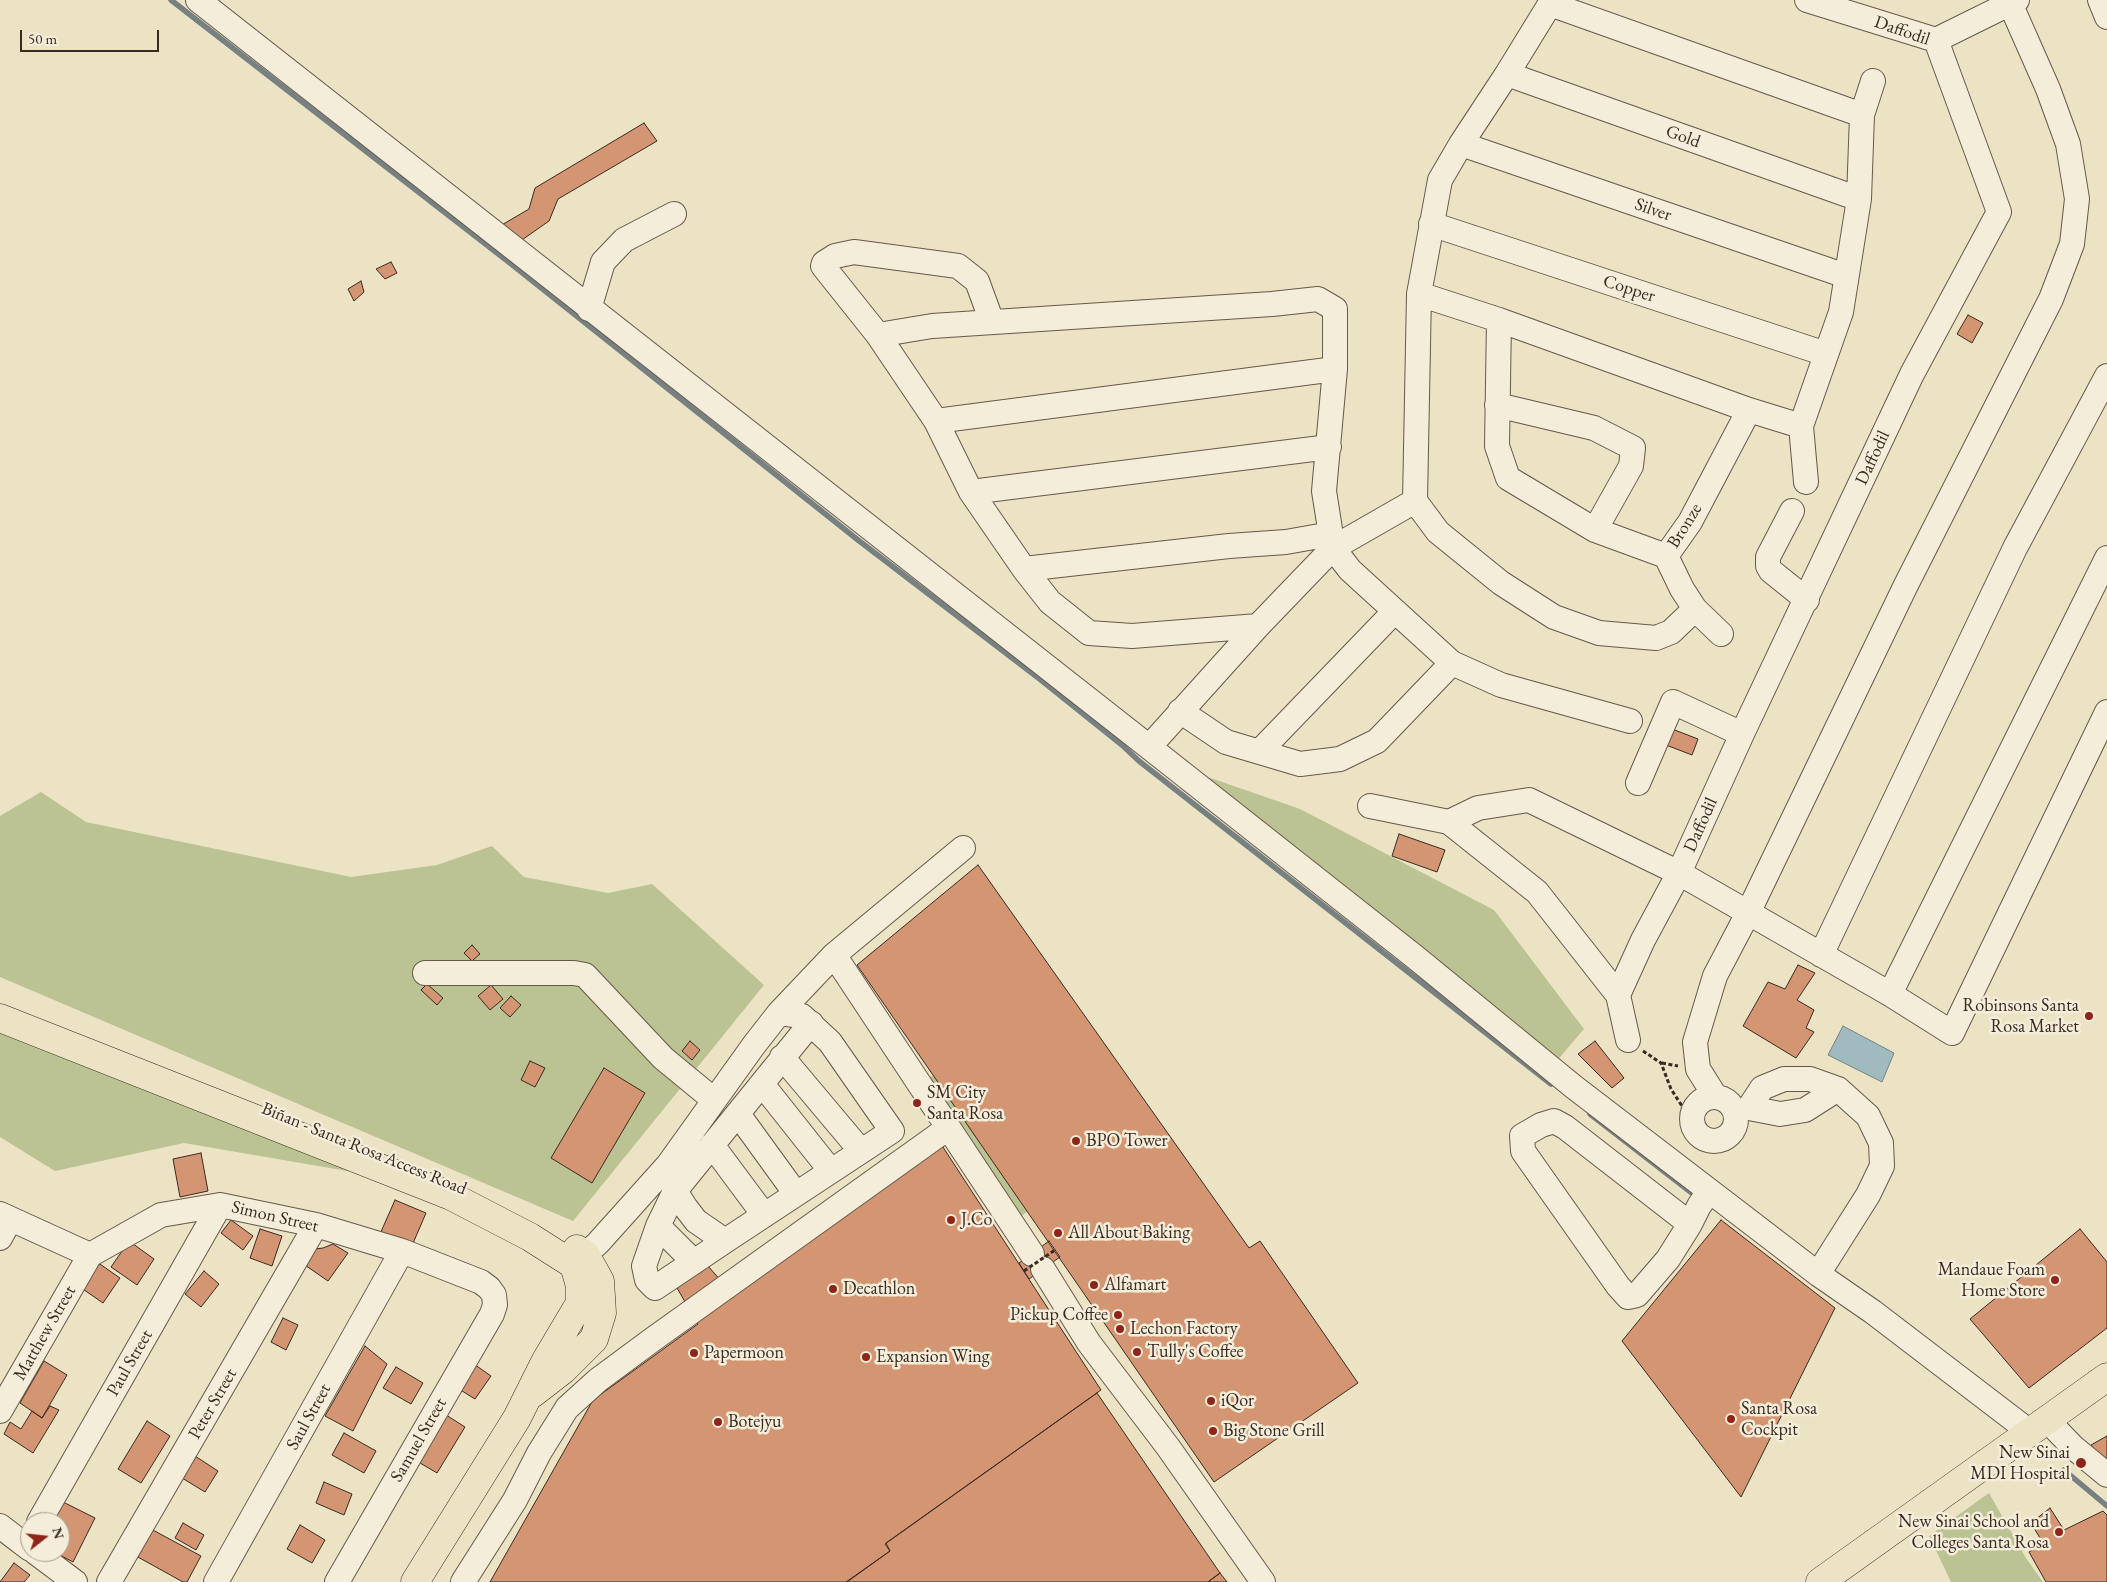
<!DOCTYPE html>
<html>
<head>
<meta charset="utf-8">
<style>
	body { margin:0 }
	#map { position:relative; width:2107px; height:1582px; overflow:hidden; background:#ece3c5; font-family:"EB Garamond",serif }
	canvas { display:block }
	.north { position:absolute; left:20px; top:1512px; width:50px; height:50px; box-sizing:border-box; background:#f3edd9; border:1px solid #a99f90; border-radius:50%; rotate:74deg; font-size:14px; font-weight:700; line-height:20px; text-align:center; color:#3b2923 }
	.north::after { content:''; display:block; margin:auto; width:18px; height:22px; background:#8f2418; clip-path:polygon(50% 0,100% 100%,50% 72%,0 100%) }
	.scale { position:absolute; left:20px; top:30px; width:139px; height:22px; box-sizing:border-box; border:2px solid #3b2923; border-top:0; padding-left:6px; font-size:15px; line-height:18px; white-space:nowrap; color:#3b2923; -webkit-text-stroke:4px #f3edd9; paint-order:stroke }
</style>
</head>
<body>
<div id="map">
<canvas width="2107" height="1582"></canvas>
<div class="north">N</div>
<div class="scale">50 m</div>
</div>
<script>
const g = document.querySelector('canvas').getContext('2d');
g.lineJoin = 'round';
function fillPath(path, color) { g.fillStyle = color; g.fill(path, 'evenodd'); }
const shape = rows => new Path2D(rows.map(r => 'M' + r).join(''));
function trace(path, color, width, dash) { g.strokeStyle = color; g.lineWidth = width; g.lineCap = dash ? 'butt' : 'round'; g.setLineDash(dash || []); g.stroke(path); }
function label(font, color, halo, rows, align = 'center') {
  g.font = font + ' "EB Garamond",serif'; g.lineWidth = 5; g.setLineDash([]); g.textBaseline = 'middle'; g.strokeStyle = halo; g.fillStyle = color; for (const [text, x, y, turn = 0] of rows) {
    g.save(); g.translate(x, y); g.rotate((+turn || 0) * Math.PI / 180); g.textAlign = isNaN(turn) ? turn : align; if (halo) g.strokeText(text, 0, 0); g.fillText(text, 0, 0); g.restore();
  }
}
fillPath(shape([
	[1179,767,1300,809,1494,910,1584,1029,1555,1063],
	[41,792,86,822,351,877,437,865,492,846,524,877,608,893,652,884,764,985,573,1221,0,977,0,816],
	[0,1030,353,1172,184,1143,55,1171,0,1137],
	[934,1075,1028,1211,1019,1218,924,1080],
	[1989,1493,2026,1558,2043,1582,1951,1582,1929,1536]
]), '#bbc392');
const water = shape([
	[1843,1026,1894,1053,1882,1082,1828,1055,1843,1026]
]);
fillPath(water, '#a0bbc0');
trace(water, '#788181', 1);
trace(shape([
	[171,0,510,263,858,540,1041,680,1122,745,1139,761,1551,1084],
	[1590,1114,1697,1197],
	[2064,1470,2107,1506]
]), '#788181', 5.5);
const building = shape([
	[644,123,657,141,558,199,549,221,519,242,500,226,529,209,535,188,644,123],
	[391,262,397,273,385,279,376,269,391,262],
	[361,281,364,292,354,301,348,289,361,281],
	[1968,315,1983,323,1972,343,1957,334,1968,315],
	[1672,729,1698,739,1692,755,1666,745,1672,729],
	[1399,834,1445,850,1437,872,1392,856,1399,834],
	[978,865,1249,1248,1260,1241,1358,1383,1214,1482,857,965,978,865],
	[472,945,480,954,472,961,464,953,472,945],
	[1798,965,1815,973,1797,1000,1814,1010,1806,1028,1814,1032,1796,1058,1743,1026,1768,982,1785,989,1798,965],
	[427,984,443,998,437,1005,421,990,427,984],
	[491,985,503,999,490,1010,478,996,491,985],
	[511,996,521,1005,510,1017,500,1008,511,996],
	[690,1041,700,1050,692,1060,682,1051,690,1041],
	[1595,1041,1624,1078,1612,1088,1578,1054,1595,1041],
	[530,1061,545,1068,535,1087,521,1080,530,1061],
	[604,1068,645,1093,592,1183,551,1158,604,1068],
	[941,1144,1101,1390,886,1543,890,1551,847,1582,490,1582,593,1400,698,1324,677,1288,707,1265,731,1292,941,1144],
	[201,1153,208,1191,180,1197,173,1159,201,1153],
	[395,1200,426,1213,411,1248,380,1234,395,1200],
	[231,1220,253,1236,243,1250,221,1233,231,1220],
	[1721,1220,1835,1308,1741,1497,1622,1341,1721,1220],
	[260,1229,282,1236,272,1266,250,1258,260,1229],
	[2080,1229,2107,1262,2107,1328,2029,1388,1970,1319,2080,1229],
	[129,1241,154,1259,137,1285,111,1267,129,1241],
	[1049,1241,1060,1257,1029,1279,1019,1263,1049,1241],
	[333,1244,348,1253,328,1281,302,1263,315,1249,323,1248,333,1244],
	[94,1260,120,1278,103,1303,77,1285,94,1260],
	[204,1271,219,1284,201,1307,185,1294,204,1271],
	[283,1318,298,1325,286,1350,271,1342,283,1318],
	[365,1346,387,1364,353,1431,325,1416,365,1346],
	[44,1361,67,1375,42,1418,20,1403,44,1361],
	[471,1362,491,1376,475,1399,454,1386,471,1362],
	[396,1367,423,1383,411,1404,383,1388,396,1367],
	[1097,1393,1220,1573,1208,1582,846,1582,890,1551,885,1544,1097,1393],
	[50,1406,59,1410,33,1453,4,1434,10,1422,21,1429,32,1411,42,1418,50,1406],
	[443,1413,465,1427,437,1473,415,1460,443,1413],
	[147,1421,170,1436,141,1483,118,1469,147,1421],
	[344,1433,376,1451,364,1473,332,1455,344,1433],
	[2107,1436,2107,1465,2091,1445,2107,1436],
	[195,1456,218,1471,205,1492,182,1478,195,1456],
	[324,1482,352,1494,344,1515,316,1503,324,1482],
	[61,1501,95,1518,73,1562,54,1552,60,1552,60,1522,50,1522,61,1501],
	[2050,1508,2064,1530,2103,1511,2107,1515,2107,1582,2046,1582,2029,1552,2043,1543,2031,1523,2050,1508],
	[183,1523,204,1535,196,1550,175,1538,183,1523],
	[300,1525,325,1540,312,1563,287,1549,300,1525],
	[151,1529,201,1556,187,1582,183,1582,136,1556,151,1529],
	[14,1563,30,1575,24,1582,0,1582,14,1563],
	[1220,1573,1227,1582,1208,1582,1220,1573]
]);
fillPath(building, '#d49672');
trace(building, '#3b2923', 1);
const minor = shape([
	[198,0,1149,747,1415,957,1574,1087,1818,1274,1873,1312,2030,1432],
	[1551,0,1550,4,1507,74,1461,144,1440,180,1419,294,1415,501,1438,532,1501,583,1554,617,1599,633,1656,638,1671,632,1695,609],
	[2100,0,2107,17],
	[1550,4,1862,115],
	[1936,40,2017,0],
	[1507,74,1859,199],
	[1461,144,1846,276],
	[1431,224,1826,354],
	[1419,294,1499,320,1749,410,1801,426],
	[589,309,603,262,624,240,674,214],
	[1499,320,1497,446,1508,478,1595,530,1666,556],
	[992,322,977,281,958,266,854,252,835,256,824,263,823,266,878,335,936,421,971,492,1024,569,1050,602,1089,633,1132,636,1258,626],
	[878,335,932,326,1272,304,1318,299,1335,309,1335,369,1324,491,1333,548,1350,570,1452,663,1501,685,1630,721],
	[1497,405,1594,428,1633,448,1631,466,1595,530],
	[936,421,1335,369],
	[1806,482,1801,426,1841,312,1859,199,1862,115,1873,81],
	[971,492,1329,447],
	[1792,511,1768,557,1768,566,1771,571,1807,600],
	[1024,569,1229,546,1286,542,1331,534],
	[1721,634,1695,609,1682,589,1666,556,1690,522,1749,410],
	[1180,711,1226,742,1300,764,1340,759,1377,741,1452,663],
	[1149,747,1258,626,1333,548,1415,501],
	[1260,751,1395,611],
	[1638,783,1673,702,1742,734],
	[1370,806,1449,822,1537,892,1618,995,1628,1040],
	[1449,822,1478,808,1529,800,1679,873,1890,994,1952,1033,2107,712],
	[834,955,963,848],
	[1821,955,2015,548,2107,376],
	[425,973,574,973,585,975,663,1058,714,1100],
	[1890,994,2107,558],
	[1618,995,1643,940,1679,873,1742,734,1912,374,1999,212,1936,40,1807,0],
	[782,1057,861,1151],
	[762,1084,831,1171],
	[1715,1096,1698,1069,1695,1042,1715,976,1748,913,1905,587,2051,299,2072,244,2077,199,2068,144,2048,89,2010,3],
	'1692 1119a22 22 0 1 1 44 0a22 22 0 1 1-44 0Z',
	[738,1114,796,1194],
	[712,1145,764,1215],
	[668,1165,675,1191,686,1208,696,1221,725,1241,892,1131,830,1042,802,1016,779,1013],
	[0,1214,90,1255,161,1215,220,1205,316,1225,402,1251,481,1282,489,1288,494,1295,495,1305,492,1314,337,1582],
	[1690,1224,1565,1127,1554,1121,1541,1125,1522,1136,1523,1151,1618,1286,1628,1297,1637,1295,1668,1259,1690,1224,1699,1206,1709,1191],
	[658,1226,694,1262],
	[0,1238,10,1220],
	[725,1241,655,1288,647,1280,644,1266,658,1226,675,1191,811,1023],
	[574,1265,598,1243,668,1165,754,1045,779,1013,834,955,1032,1254],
	[1043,1269,1089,1343,1168,1447,1263,1582],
	[1818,1274,1868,1195,1882,1166,1881,1143,1868,1116,1838,1089,1810,1079,1784,1079,1762,1088,1749,1108,1780,1114,1805,1110,1838,1089],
	[0,1411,90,1255],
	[2047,1420,2073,1447,2107,1475],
	[39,1522,220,1205],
	[0,1526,30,1549],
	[35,1552,75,1582],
	[109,1582,316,1225],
	[216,1582,402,1251],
	[463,1582,515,1500,539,1453,567,1408,598,1380,652,1340,948,1128]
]);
const major = shape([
	[0,1018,451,1196,530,1237,574,1265,580,1286,580,1303,545,1362,517,1418,415,1582],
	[532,1394,563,1370,594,1339,602,1313,600,1281,585,1254,577,1249]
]);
const highway = shape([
	[1820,1582,2107,1377]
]);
trace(minor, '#67584c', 26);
trace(major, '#3b2923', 29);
trace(highway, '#3b2923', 29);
trace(shape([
	[1643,1051,1661,1063,1671,1089,1691,1120],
	[1662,1063,1678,1066]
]), '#3b2923', 3, [4, 2.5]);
trace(minor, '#f3edd9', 24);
trace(major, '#ece3c5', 28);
trace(highway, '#ece3c5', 28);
trace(shape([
	[1024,1271,1055,1250]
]), '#3b2923', 3, [4, 2.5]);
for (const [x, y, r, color] of [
	[2089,1016,5,"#8f2418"],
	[917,1103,5,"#8f2418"],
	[1076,1141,5,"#8f2418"],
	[951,1220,5,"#8f2418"],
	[1058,1233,5,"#8f2418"],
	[2055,1280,5,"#8f2418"],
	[1094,1285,5,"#8f2418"],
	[833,1289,5,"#8f2418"],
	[1118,1315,5,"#8f2418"],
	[1120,1329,5,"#8f2418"],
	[1137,1352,5,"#8f2418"],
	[694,1353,5,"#8f2418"],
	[866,1357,5,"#8f2418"],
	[1211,1401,5,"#8f2418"],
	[1731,1419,5,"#8f2418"],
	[718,1422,5,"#8f2418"],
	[1213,1431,5,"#8f2418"],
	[2081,1463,6,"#8f2418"],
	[2059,1532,5,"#8f2418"]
]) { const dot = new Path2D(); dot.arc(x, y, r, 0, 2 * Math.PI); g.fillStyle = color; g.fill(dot); trace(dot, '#f3edd9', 2); }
label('18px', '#3b2923', '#f3edd9', [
	["Daffodil",1902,31,19],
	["Gold",1683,137,20],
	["Silver",1653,210,19],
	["Copper",1629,289,18],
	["Daffodil",1873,458,-65],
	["Bronze",1685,526,-58],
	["Daffodil",1701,825,-66],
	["Biñan - Santa Rosa Access Road",364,1149,22],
	["Simon Street",275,1217,13],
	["Matthew Street",45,1333,-60],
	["Paul Street",130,1363,-60],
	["Peter Street",213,1404,-60],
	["Saul Street",309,1417,-61],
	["Samuel Street",419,1440,-60]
]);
label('18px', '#3b2923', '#f3edd9', [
	["Robinsons Santa",2079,1006,"right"],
	["Rosa Market",2079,1027,"right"],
	["SM City",927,1093],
	["Santa Rosa",927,1114],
	["BPO Tower",1086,1141],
	["J.Co",961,1220],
	["All About Baking",1068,1233],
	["Mandaue Foam",2045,1270,"right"],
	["Home Store",2045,1291,"right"],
	["Alfamart",1104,1285],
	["Decathlon",843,1289],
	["Pickup Coffee",1108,1315,"right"],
	["Lechon Factory",1130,1329],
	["Tully's Coffee",1147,1352],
	["Papermoon",704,1353],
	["Expansion Wing",876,1357],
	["iQor",1221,1401],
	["Santa Rosa",1741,1409],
	["Cockpit",1741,1430],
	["Botejyu",728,1422],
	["Big Stone Grill",1223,1431],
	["New Sinai",2070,1453,"right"],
	["MDI Hospital",2070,1474,"right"],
	["New Sinai School and",2049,1522,"right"],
	["Colleges Santa Rosa",2049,1543,"right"]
], 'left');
</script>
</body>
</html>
